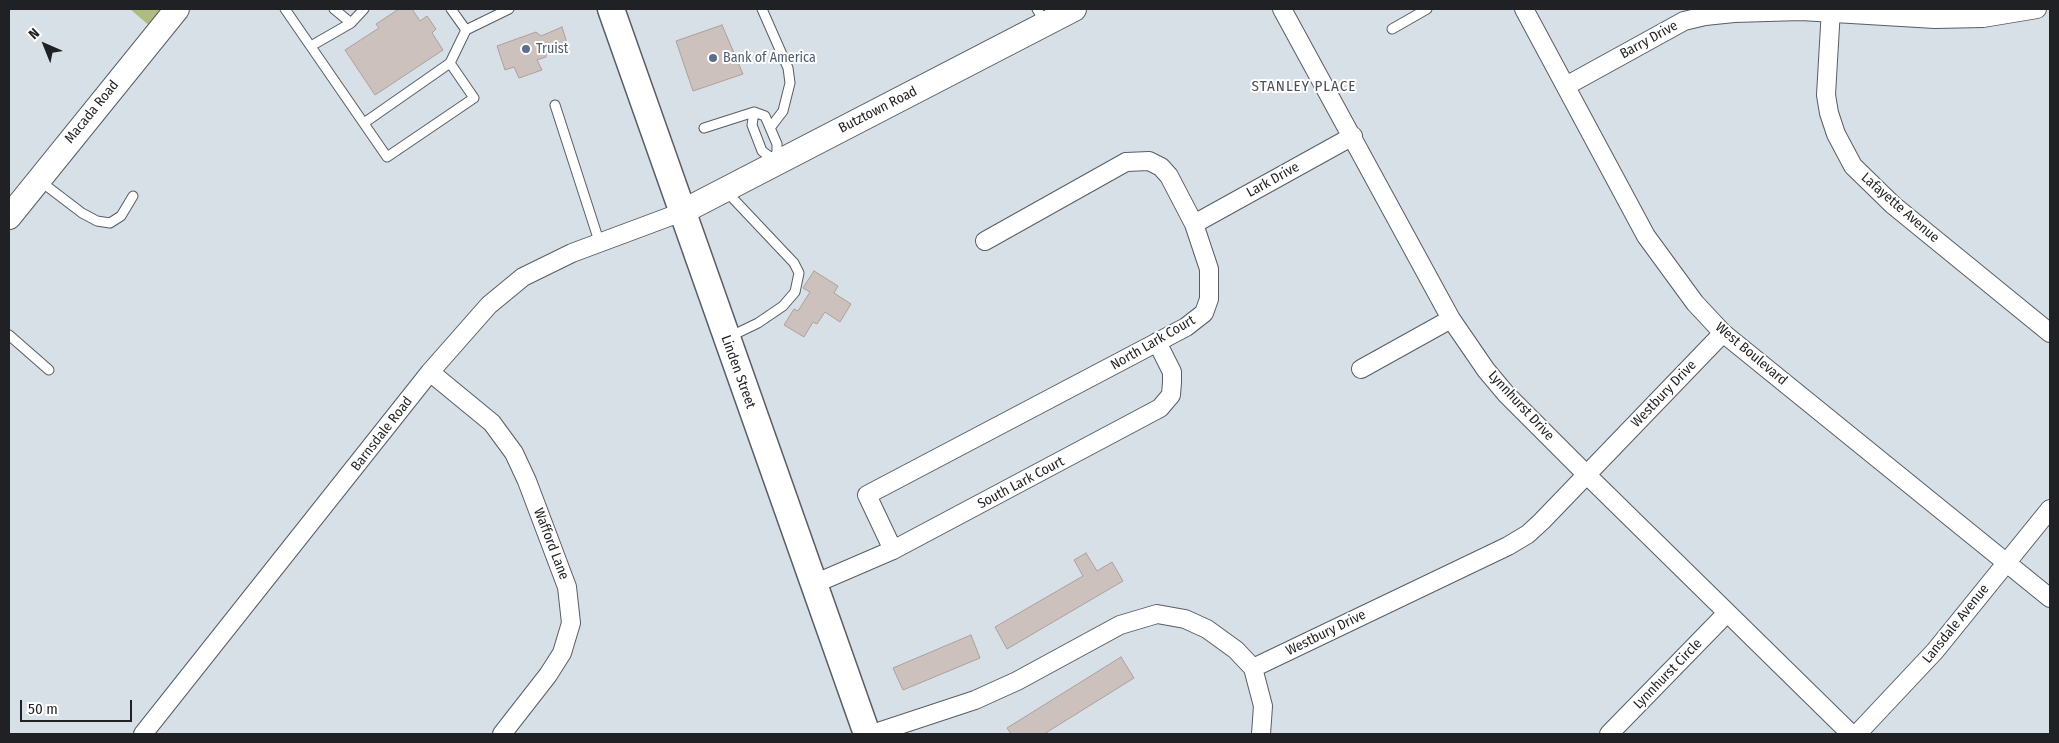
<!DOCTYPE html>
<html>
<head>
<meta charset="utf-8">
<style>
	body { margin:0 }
	#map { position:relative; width:2059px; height:743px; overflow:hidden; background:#d7dfe7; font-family:"Fira Sans Condensed",sans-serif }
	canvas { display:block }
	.frame { position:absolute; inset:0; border:10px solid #1f2124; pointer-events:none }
	.north { position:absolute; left:20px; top:20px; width:50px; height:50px; -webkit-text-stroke:4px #fff; paint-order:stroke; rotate:316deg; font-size:14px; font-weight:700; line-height:20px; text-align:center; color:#1f2124 }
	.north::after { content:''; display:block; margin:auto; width:18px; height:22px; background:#1f2124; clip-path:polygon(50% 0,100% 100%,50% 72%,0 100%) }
	.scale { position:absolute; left:20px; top:700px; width:112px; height:22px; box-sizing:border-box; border:2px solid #1f2124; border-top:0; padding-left:6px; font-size:15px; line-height:18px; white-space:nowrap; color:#1f2124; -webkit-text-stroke:4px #fff; paint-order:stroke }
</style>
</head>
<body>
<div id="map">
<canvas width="2059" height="743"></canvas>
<div class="frame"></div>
<div class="north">N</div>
<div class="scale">50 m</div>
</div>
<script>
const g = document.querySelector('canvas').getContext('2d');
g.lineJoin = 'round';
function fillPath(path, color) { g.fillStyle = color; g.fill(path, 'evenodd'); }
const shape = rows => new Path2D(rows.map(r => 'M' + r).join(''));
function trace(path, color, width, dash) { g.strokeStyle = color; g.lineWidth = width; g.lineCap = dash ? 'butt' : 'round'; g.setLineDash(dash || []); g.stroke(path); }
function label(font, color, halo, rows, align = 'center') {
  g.font = font + ' "Fira Sans Condensed",sans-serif'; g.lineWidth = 4; g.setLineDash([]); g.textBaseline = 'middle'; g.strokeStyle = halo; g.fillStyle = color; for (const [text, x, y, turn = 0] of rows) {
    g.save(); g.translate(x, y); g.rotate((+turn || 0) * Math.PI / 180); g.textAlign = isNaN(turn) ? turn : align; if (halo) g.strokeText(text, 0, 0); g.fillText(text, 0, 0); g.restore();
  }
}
fillPath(shape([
	[130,9,166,9,151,27]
]), '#aebd7c');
const building = shape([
	[399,9,412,9,420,21,427,16,436,29,432,33,443,50,375,95,345,50,379,28,376,24,399,9],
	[722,25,743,74,693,91,676,41,722,25],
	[562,27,567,43,546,50,546,57,537,60,542,70,519,78,514,67,505,70,497,46,536,32,541,36,562,27],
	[814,271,838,286,834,293,851,304,840,322,825,312,817,324,813,322,804,337,784,325,794,309,798,311,810,292,803,288,814,271],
	[1086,553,1097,571,1112,562,1123,581,1007,649,995,627,1083,576,1074,560,1086,553],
	[971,635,980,658,903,690,893,668,971,635],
	[1121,657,1134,678,1044,734,1011,734,1007,728,1121,657]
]);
fillPath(building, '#ccc1bc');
trace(building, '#aba09c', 1);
const lane = shape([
	[285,9,387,157,474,98,450,63,466,30,509,9],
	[334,9,351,23],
	[451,9,466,30],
	[762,9,788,68,790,83,783,111,770,128],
	[1037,9,1045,23],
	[1392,29,1427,9],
	[311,46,351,23,364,9],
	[555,105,599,241],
	[754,112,765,116,777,144,777,162,762,151,752,125,754,112],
	[364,123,450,63],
	[704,128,754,112],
	[40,181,82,213,97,221,110,223,121,216,133,196],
	[725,190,794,263,799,273,795,292,783,306,758,323,729,337],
	[9,335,49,370]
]);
const street = shape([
	[1282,9,1451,319,1486,370,1507,395,1587,475,1851,734],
	[1524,9,1646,236,1695,303,1723,333,2050,598],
	[1831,9,1826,95,1829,113,1836,134,1853,166,1893,205,2050,333],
	[1566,86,1684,21,1705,16,1734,13,1801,11,1935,19,1983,18,2037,9],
	[1194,224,1353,136],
	[1361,369,1451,319],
	[430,372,492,423,514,453,527,481,567,587,571,623,562,653,548,675,502,734],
	[893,550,867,495,1186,327,1204,313,1209,299,1209,269,1194,224,1169,176,1161,167,1149,161,1126,162,985,241],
	[814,584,893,550,1160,408,1171,395,1172,382,1172,372,1157,342],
	[1253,668,1508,546,1528,534,1542,521,1723,333],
	[143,734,430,372,489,305,523,277,572,253,682,212],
	[872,734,975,700,1017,681,1120,625,1157,614,1185,619,1207,629,1236,650,1253,668,1263,706,1261,734],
	[1609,734,1726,614],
	[1857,734,1935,651,2050,509]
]);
const secondary = shape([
	[682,212,1074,9],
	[9,217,177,9]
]);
const primary = shape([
	[611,9,867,734]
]);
trace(lane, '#575e65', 11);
trace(street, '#575e65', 20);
trace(secondary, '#575e65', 26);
trace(primary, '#575e65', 29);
trace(lane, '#fff', 9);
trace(street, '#fff', 18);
trace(secondary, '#fff', 24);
trace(primary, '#fff', 26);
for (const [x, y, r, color] of [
	[526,49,5,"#5c6f8a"],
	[713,58,5,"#5c6f8a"]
]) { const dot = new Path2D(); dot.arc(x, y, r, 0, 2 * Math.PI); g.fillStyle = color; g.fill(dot); trace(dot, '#fff', 2); }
label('14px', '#1f2124', '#fff', [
	["Barry Drive",1649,40,-29],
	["Butztown Road",878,110,-27],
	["Macada Road",92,112,-51],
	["Lark Drive",1273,180,-29],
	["Lafayette Avenue",1900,208,41],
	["North Lark Court",1153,343,-30],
	["West Boulevard",1751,354,40],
	["Linden Street",738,372,70],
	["Westbury Drive",1664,394,-46],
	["Lynnhurst Drive",1521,406,47],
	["Barnsdale Road",382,434,-52],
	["South Lark Court",1021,483,-28],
	["Wafford Lane",551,544,69],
	["Lansdale Avenue",1956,624,-51],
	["Westbury Drive",1326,633,-26],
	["Lynnhurst Circle",1668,674,-46]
]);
label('14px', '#4e5e75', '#fff', [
	["Truist",536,49],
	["Bank of America",723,58]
], 'left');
g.letterSpacing = '1px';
label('15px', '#4b5158', '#fff', [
	["STANLEY PLACE",1304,87]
]);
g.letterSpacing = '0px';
</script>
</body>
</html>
